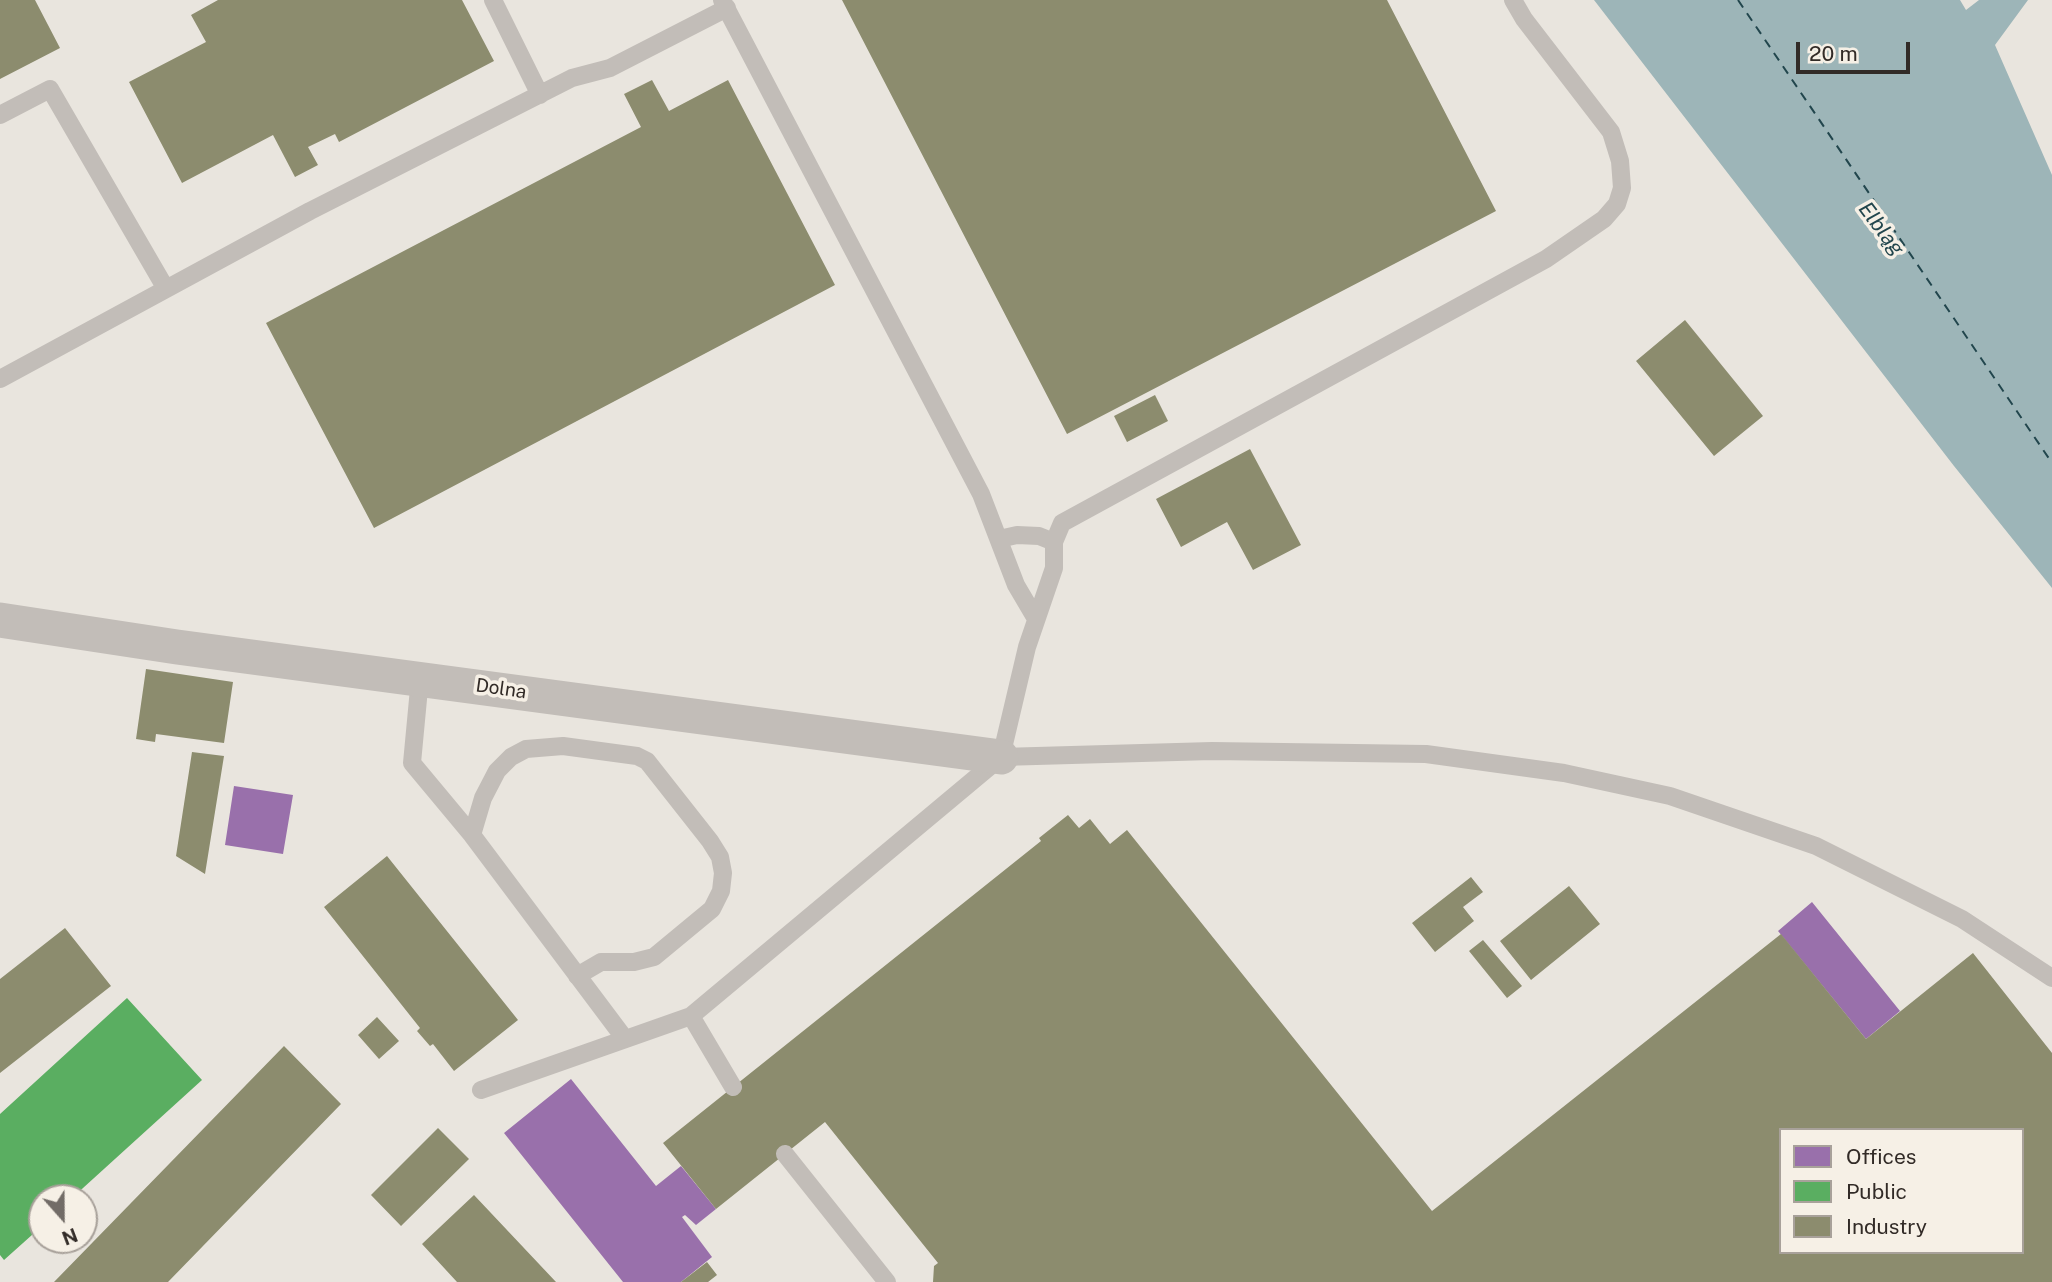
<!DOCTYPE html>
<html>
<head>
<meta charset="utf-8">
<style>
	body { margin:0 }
	#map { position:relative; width:2052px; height:1282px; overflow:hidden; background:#e9e5de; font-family:"Public Sans",sans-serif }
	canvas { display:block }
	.legend { position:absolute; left:1779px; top:1128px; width:245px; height:126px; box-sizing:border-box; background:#f6f0e6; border:2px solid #a8a19a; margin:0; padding:9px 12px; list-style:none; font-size:21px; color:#322b27 }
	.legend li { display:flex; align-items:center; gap:14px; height:35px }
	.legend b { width:35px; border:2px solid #a8a19a }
	.north { position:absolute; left:28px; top:1184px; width:70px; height:70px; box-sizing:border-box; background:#f6f0e6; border:2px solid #a8a19a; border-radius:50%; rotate:159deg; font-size:19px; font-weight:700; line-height:28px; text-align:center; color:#322b27 }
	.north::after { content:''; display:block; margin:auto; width:24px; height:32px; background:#726c67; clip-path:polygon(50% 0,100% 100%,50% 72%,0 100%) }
	.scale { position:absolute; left:1796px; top:42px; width:114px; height:32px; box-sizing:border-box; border:4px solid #322b27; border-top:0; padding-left:9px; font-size:21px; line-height:24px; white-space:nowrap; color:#322b27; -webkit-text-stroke:5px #f6f0e6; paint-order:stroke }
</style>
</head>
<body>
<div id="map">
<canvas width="2052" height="1282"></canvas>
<ul class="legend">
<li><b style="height:19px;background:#9970ab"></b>Offices</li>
<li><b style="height:19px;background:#5aae61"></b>Public</li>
<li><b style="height:19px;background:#8c8c6e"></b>Industry</li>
</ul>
<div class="north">N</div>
<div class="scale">20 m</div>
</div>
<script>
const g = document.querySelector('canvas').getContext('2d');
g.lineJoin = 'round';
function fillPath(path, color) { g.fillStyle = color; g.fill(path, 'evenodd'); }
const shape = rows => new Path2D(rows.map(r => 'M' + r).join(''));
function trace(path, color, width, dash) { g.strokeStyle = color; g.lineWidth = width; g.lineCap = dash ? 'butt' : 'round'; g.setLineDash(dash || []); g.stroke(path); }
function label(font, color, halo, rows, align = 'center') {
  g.font = font + ' "Public Sans",sans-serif'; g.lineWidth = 7; g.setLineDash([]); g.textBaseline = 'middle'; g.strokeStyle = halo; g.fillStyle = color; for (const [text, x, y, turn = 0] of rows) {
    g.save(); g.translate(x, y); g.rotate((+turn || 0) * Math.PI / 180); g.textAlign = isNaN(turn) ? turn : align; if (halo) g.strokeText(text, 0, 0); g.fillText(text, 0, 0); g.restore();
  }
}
fillPath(shape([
	[1594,0,1960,0,1966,10,1979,0,2028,0,1995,45,2052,175,2052,588,1954,466]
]), '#9db5b8');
fillPath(shape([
	[234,786,293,795,283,854,225,845],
	[1812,902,1900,1011,1866,1039,1778,931],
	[571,1079,656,1186,681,1166,716,1209,696,1225,685,1215,682,1217,712,1257,681,1282,623,1282,504,1133]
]), '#9970ab');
fillPath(shape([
	[127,998,202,1080,72,1198,42,1198,42,1226,4,1260,0,1255,0,1114]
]), '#5aae61');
fillPath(shape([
	[0,0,35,0,60,48,0,79],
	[218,0,462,0,494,61,339,142,335,134,308,147,318,165,295,177,273,135,182,183,129,82,206,42,191,15],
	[842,0,1387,0,1496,211,1067,434],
	[652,80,669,111,728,80,835,285,374,528,266,323,641,127,624,94],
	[1685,320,1763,416,1714,456,1636,361],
	[1155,395,1168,421,1127,442,1114,416],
	[1250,449,1301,545,1253,570,1227,522,1181,547,1156,499],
	[146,669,233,682,224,743,156,734,155,742,136,739],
	[192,752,224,756,205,874,176,856],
	[1068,815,1079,828,1090,819,1110,844,1127,830,1432,1211,1781,934,1866,1039,1973,953,2052,1053,2052,1282,933,1282,934,1266,938,1263,825,1122,716,1209,663,1143,1041,841,1039,838],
	[1781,1130,2022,1130,2022,1252,1781,1252],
	[387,856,518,1020,454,1071,433,1044,430,1046,417,1031,420,1028,324,907],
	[1471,877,1483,892,1463,907,1474,921,1435,952,1412,923],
	[1569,886,1600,924,1531,980,1500,941],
	[65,928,111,986,0,1073,0,979],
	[1483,940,1522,986,1507,998,1469,951],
	[377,1017,399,1041,379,1059,358,1035],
	[284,1046,341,1104,168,1282,54,1282],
	[438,1128,469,1159,401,1226,371,1195],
	[474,1195,556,1282,457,1282,422,1244],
	[707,1262,717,1275,708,1282,681,1282]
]), '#8c8c6e');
trace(shape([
	[1738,0,2052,463]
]), '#22464d', 2, [9, 7]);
trace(shape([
	[493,0,540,95],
	[722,0,981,494,1016,585,1036,619],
	[0,115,50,89,166,289],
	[0,379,310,211,572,78,610,68,727,8],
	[999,539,1017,535,1039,536,1054,542],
	[420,678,412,763,472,835,625,1039],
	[1001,757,1212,751,1426,754,1564,773,1670,796,1816,846,1962,919,2052,978],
	[472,835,483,798,497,771,511,757,526,749,563,746,637,756,647,761,710,841,720,857,723,873,721,891,712,909,654,957,634,962,601,962,577,976],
	[691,1016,733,1087],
	[481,1090,691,1016,1001,757,1027,647,1054,568,1054,542,1062,523,1546,259,1604,219,1617,204,1622,188,1620,161,1611,132,1524,19,1513,0],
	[785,1154,887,1282]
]), '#c2bdb8', 18);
trace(shape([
	[0,620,177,647,1001,757]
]), '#c2bdb8', 35);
label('19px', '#322b27', '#f6f0e6', [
	["Dolna",501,689,8]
]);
label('italic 21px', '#22464d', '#f6f0e6', [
	["Elbląg",1881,229,53]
]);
</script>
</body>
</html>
